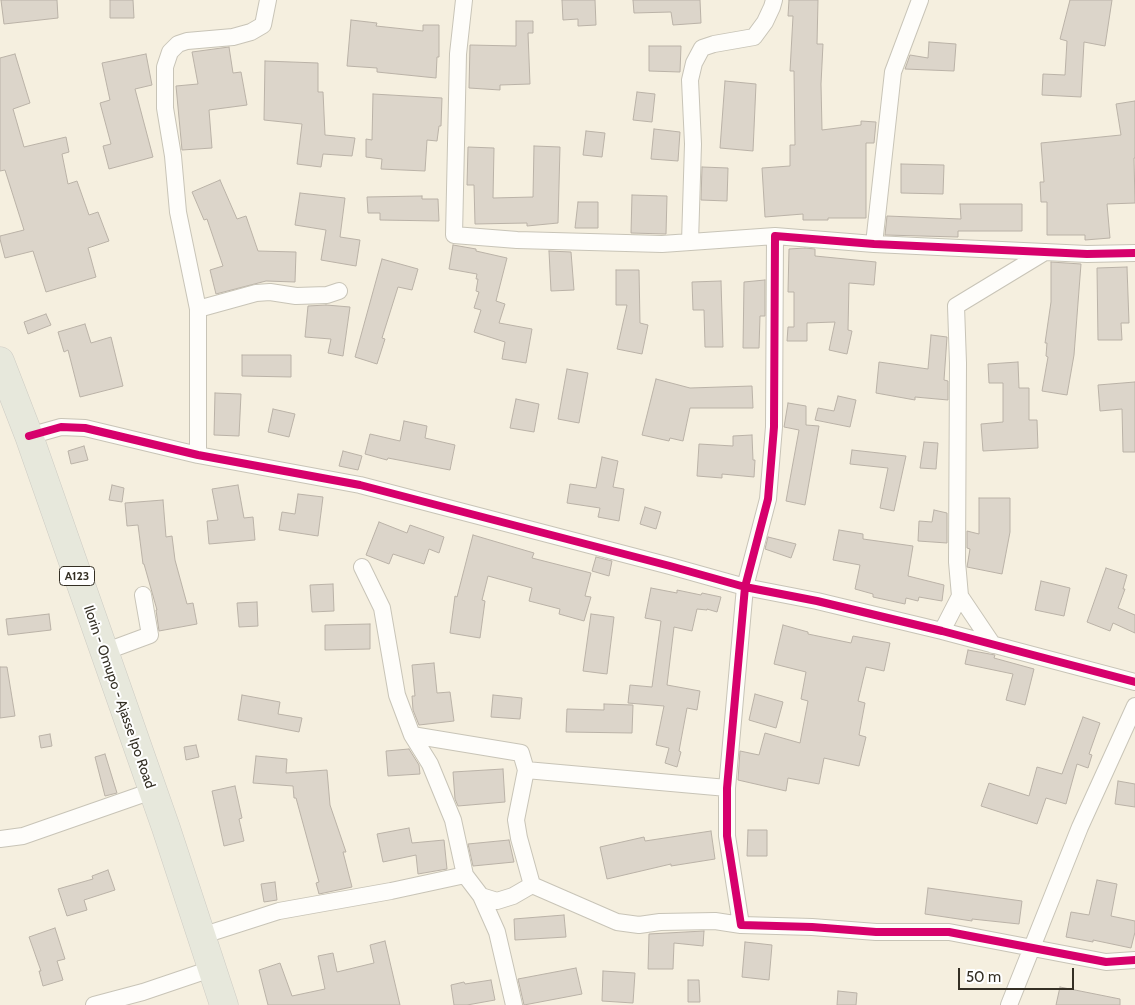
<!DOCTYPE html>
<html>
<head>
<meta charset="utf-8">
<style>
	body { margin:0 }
	#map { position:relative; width:1135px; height:1005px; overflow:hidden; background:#f5efdf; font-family:Cabin,sans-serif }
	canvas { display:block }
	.scale { position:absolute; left:958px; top:968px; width:116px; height:22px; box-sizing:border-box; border:2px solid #342f24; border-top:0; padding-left:6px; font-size:15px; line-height:18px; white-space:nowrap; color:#342f24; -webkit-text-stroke:4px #fff; paint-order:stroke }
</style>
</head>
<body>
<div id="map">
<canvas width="1135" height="1005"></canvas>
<div class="scale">50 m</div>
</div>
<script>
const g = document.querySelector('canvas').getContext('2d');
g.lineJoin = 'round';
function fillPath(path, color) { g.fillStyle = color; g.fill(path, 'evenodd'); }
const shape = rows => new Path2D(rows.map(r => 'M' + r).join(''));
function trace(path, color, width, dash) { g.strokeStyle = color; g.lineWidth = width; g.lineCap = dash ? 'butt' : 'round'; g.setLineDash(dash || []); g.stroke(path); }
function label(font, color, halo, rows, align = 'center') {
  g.font = font + ' Cabin,sans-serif'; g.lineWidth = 4; g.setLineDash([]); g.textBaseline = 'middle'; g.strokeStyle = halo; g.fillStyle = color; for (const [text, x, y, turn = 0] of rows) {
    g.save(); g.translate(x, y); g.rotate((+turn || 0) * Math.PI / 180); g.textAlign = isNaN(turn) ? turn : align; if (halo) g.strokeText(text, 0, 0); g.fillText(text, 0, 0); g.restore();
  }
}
const building = shape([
	[1,0,57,0,58,18,4,24,1,0],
	[110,0,133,0,134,18,110,18,110,0],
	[562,0,595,0,596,25,578,26,578,19,563,20,562,0],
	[633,0,700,0,701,23,673,25,671,12,634,13,633,0],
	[789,0,818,0,817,44,823,44,821,84,822,130,861,125,861,121,876,122,874,143,866,143,866,218,828,218,828,220,803,220,803,214,765,217,762,168,790,166,790,145,795,145,794,71,790,71,793,16,788,16,789,0],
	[1070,0,1112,0,1105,46,1084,42,1081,97,1042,95,1043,74,1065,75,1067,41,1060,39,1070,0],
	[351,20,377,23,376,26,423,31,423,25,439,25,439,57,437,57,436,78,377,72,377,68,347,66,351,20],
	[516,21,533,21,533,33,528,33,530,84,500,85,500,90,469,88,470,45,516,46,516,21],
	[929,42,956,44,954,71,905,69,910,55,928,58,929,42],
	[649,46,681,46,680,72,649,71,649,46],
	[229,47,233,73,241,72,247,105,209,110,212,148,182,150,176,86,198,84,192,52,229,47],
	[15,54,30,103,13,109,24,147,66,137,69,152,62,154,68,184,77,181,89,215,98,212,109,241,88,248,96,277,46,292,33,251,5,258,0,239,0,236,24,230,5,170,0,171,0,58,15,54],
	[146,54,152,85,135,89,153,157,109,169,103,146,111,144,100,103,110,100,102,63,146,54],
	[265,61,318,63,318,92,323,92,325,135,355,138,352,156,323,154,321,167,297,164,302,124,264,120,265,61],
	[725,81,756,84,753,151,720,148,725,81],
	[637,92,655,94,652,122,633,120,637,92],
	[373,94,442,98,441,126,439,126,437,141,427,140,425,171,381,169,382,159,366,157,366,139,372,140,373,94],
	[1135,101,1135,158,1134,158,1135,203,1107,204,1110,238,1085,240,1085,235,1047,235,1047,202,1041,202,1040,182,1044,182,1041,143,1121,135,1116,104,1135,101],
	[654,129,680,132,678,161,651,159,654,129],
	[586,131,605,133,602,157,583,155,586,131],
	[534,146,560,147,558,223,527,226,527,223,475,224,474,185,467,185,468,147,494,148,493,198,533,197,534,146],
	[901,164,944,165,943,194,901,193,901,164],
	[702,167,728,168,727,201,701,200,702,167],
	[220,180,237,219,246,216,258,251,296,252,295,282,266,281,216,294,210,270,223,266,207,219,204,220,192,192,220,180],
	[300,193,345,198,340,237,360,240,356,266,321,260,326,230,295,225,300,193],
	[632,195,667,196,666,234,631,233,632,195],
	[422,196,422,199,438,199,439,221,380,220,380,213,368,213,367,197,422,196],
	[578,202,598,202,598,228,575,228,578,202],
	[960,204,1022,204,1022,231,958,231,958,237,885,235,887,216,961,219,960,204],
	[453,245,476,249,476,251,507,258,496,301,505,304,499,323,532,329,526,363,502,359,505,342,474,332,481,310,474,308,479,292,476,291,478,279,476,279,477,274,449,269,453,245],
	[805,248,815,249,815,256,876,262,874,285,849,283,848,330,852,331,847,354,829,350,835,322,807,323,807,341,787,341,788,327,794,327,794,292,788,292,789,249,805,248],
	[549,251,571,252,574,290,551,291,549,251],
	[382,259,418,269,412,290,398,287,382,338,385,339,377,364,355,357,382,259],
	[1051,262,1081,264,1074,355,1067,395,1042,391,1048,357,1046,356,1047,343,1045,343,1051,302,1051,262],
	[1127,267,1129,323,1121,323,1122,340,1098,340,1097,268,1127,267],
	[616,270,639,270,640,323,648,325,642,354,617,349,627,305,616,305,616,270],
	[765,280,765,316,760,316,759,348,743,348,744,282,765,280],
	[721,281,723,347,705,347,704,310,693,310,692,282,721,281],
	[326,305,350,307,343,356,328,353,331,339,305,337,308,306,326,305],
	[46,314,51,325,28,334,24,322,46,314],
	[85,324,91,343,111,337,123,386,80,397,68,350,64,352,58,332,85,324],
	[931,335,947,337,944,380,948,381,948,400,915,397,915,400,876,393,879,362,928,369,931,335],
	[242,355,291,355,291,377,242,376,242,355],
	[1018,362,1019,388,1029,388,1029,420,1037,420,1038,448,983,451,981,424,1003,422,1003,383,989,383,988,364,1018,362],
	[567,369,588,373,579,423,558,419,567,369],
	[656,379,690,388,752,386,753,408,690,408,683,441,670,438,669,441,642,435,656,379],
	[1135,382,1135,452,1123,452,1122,409,1100,411,1098,385,1135,382],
	[215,393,241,394,239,436,214,435,215,393],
	[838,396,856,400,850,427,815,420,818,408,834,411,838,396],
	[516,399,539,404,534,432,510,428,516,399],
	[788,403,806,406,806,425,819,426,805,505,786,501,799,430,784,427,788,403],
	[273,409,295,414,289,437,268,432,273,409],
	[404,421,427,426,425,438,455,445,450,470,388,458,387,460,365,454,370,434,400,441,404,421],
	[752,435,753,460,755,460,754,477,722,474,722,478,697,476,699,444,733,446,733,436,752,435],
	[924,442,938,443,936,469,920,468,924,442],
	[84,446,88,460,71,464,68,451,84,446],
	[852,450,906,456,894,511,880,508,888,468,850,464,852,450],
	[343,451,362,456,358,470,339,466,343,451],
	[602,457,618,461,613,487,624,489,619,521,598,517,600,508,567,503,570,484,596,488,602,457],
	[112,485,124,488,122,502,109,500,112,485],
	[238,485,244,518,253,517,255,540,209,544,207,521,218,520,212,489,238,485],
	[298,494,323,497,318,536,279,530,282,512,295,514,298,494],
	[979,498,1010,498,1010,532,1002,574,967,567,970,549,967,548,967,531,979,534,979,498],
	[163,500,166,537,172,536,175,560,187,604,193,603,197,624,159,631,156,610,157,610,144,564,143,564,138,525,127,526,125,503,163,500],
	[645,507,661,512,656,529,640,524,645,507],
	[934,510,947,513,947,543,918,541,919,521,932,522,934,510],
	[379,522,407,533,410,525,444,537,439,553,429,549,424,564,393,554,389,564,366,555,379,522],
	[839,530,863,534,863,539,913,546,908,576,944,585,942,601,919,597,918,601,906,598,905,604,873,597,873,594,855,589,860,565,833,560,839,530],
	[473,535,534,553,532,558,591,573,585,596,591,597,584,621,559,614,560,609,529,601,532,588,488,576,482,600,485,601,480,638,450,633,455,596,457,597,473,535],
	[768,537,796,544,791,558,765,549,768,537],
	[596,557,612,561,609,576,592,571,596,557],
	[1106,568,1127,575,1123,589,1125,589,1118,608,1135,615,1135,633,1113,623,1110,631,1087,622,1106,568],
	[1041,581,1070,588,1064,616,1035,610,1041,581],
	[333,584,334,611,312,612,310,585,333,584],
	[651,588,677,593,677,590,701,595,702,593,721,597,717,612,707,609,707,610,697,609,692,631,674,627,667,685,700,691,697,710,687,708,679,751,681,752,677,767,665,763,669,748,656,745,664,706,628,703,630,685,652,687,661,621,645,618,651,588],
	[257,602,258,626,239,627,237,603,257,602],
	[49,614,51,630,8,635,6,619,49,614],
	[591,614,614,617,607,674,583,671,591,614],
	[370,624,370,649,325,650,325,625,370,624],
	[783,625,808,632,808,634,851,643,853,636,890,643,884,671,866,667,858,701,865,703,859,735,866,737,859,766,824,758,819,784,788,778,786,791,738,780,740,751,759,755,765,733,800,743,808,701,801,699,806,672,774,664,783,625],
	[968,650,995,655,994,658,1034,669,1025,705,1006,700,1013,674,965,664,968,650],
	[434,663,437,693,450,692,454,721,419,725,413,710,412,696,415,696,412,665,434,663],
	[0,667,7,667,15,716,0,718,0,667],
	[755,694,783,702,776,728,749,720,755,694],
	[242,695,280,702,278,714,302,718,299,732,238,720,242,695],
	[493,695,522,698,520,719,491,717,493,695],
	[604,704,633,705,632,733,566,732,567,709,604,710,604,704],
	[1083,717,1100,723,1089,754,1092,755,1088,768,1077,764,1066,804,1046,798,1037,824,981,806,989,783,1029,796,1037,767,1062,774,1083,717],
	[50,734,52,746,41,748,39,736,50,734],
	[196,745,199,757,186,760,184,747,196,745],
	[409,749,419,765,420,774,388,776,386,751,409,749],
	[105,754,117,793,105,796,95,757,105,754],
	[256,756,287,759,286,773,327,770,330,805,346,852,343,852,352,887,319,894,316,883,319,882,296,798,294,798,293,786,253,783,256,756],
	[503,769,505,802,458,806,455,799,453,772,503,769],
	[1118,781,1135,784,1135,807,1115,804,1118,781],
	[235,786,242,818,239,819,244,841,224,846,212,791,235,786],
	[409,828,412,843,444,840,447,869,418,874,416,855,383,862,377,834,409,828],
	[748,830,767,830,767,856,747,856,748,830],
	[711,831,715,859,671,866,671,864,607,879,600,847,644,837,645,841,711,831],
	[509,840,514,862,473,866,468,844,509,840],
	[108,870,115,890,84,900,87,910,67,916,58,889,93,879,92,876,108,870],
	[1097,880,1117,884,1111,916,1135,921,1135,932,1131,948,1093,940,1093,942,1066,937,1071,912,1089,915,1097,880],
	[275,882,277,900,264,902,261,884,275,882],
	[928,888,1022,901,1019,924,972,919,972,921,925,914,928,888],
	[564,915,566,937,515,940,514,919,564,915],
	[55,928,65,959,57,961,63,980,43,986,39,971,41,971,29,937,55,928],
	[704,931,703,946,674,943,673,969,648,969,649,934,704,931],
	[385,941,400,1005,268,1005,259,970,280,963,292,996,325,989,318,956,333,953,337,972,374,963,370,945,385,941],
	[745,942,772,945,769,980,742,977,745,942],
	[576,968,582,994,524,1005,518,979,576,968],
	[603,971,635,973,633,1003,602,1001,603,971],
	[491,980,495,1000,467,1005,454,1005,451,985,464,982,465,984,491,980],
	[688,980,699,980,700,1002,688,1002,688,980],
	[1060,987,1120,999,1120,1005,1056,1005,1060,987],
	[838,991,857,993,856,1005,837,1005,838,991]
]);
fillPath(building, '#dcd5ca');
trace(building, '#bab2a7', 1);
const street = shape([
	[464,0,458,54,454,235,517,240,662,244,775,236],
	[690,242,693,144,690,80,694,63,702,48,714,44,754,37,765,22,772,7,774,0],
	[874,244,893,72,920,0],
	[1135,253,1087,254,874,244,775,236,774,427,768,499,745,587,727,788,727,836,741,925,812,927,876,932,949,932,1106,962,1135,960],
	[198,309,178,212,173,156,165,108,165,67,170,52,178,44,187,41,233,37,251,32,263,25,268,0],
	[29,436,61,427,85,428,198,455,360,485,670,566,745,587,817,601,942,631,1135,682],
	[198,455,198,309,256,293,270,292,296,296,327,295,339,291],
	[362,567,382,608,397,695,412,735,430,764,453,820,465,875],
	[960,596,993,645],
	[942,631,960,596,957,562,958,363,956,306,1045,252],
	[104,652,150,635,143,595],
	[412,735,521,753,526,770,727,788],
	[526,770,516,820,519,838,532,885,617,922,639,925,660,922,715,921,741,925],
	[0,839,23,836,152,791],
	[201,936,279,911,391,891,465,875,481,896],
	[94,1005,143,992,211,969],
	[514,1005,497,932,481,896,497,901,513,896,532,885],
	[1009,1005,1080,827,1135,706]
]);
const highway = shape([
	[0,361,29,436,166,828,224,1005]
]);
trace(street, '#c8c4b7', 18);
trace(highway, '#ceccc4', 29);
trace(street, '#fefdfa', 16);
trace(highway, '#e7e8dc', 28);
trace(shape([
	[1135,253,1087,254,874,244,775,236,774,427,768,499,745,587,727,788,727,836,741,925,812,927,876,932,949,932,1106,962,1135,960],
	[29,436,61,427,85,428,198,455,360,485,670,566,745,587,817,601,942,631,1135,682]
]), '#d6006c', 8);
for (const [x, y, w] of [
	[77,576,35]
]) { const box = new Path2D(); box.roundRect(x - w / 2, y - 9.5, w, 19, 4); g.fillStyle = '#fff'; g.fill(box); trace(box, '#342f24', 1); }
label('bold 12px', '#342f24', null, [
	["A123",77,576]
]);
label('14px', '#342f24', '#fff', [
	["Ilorin - Omupo - Ajasse Ipo Road",119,697,71]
]);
</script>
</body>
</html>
